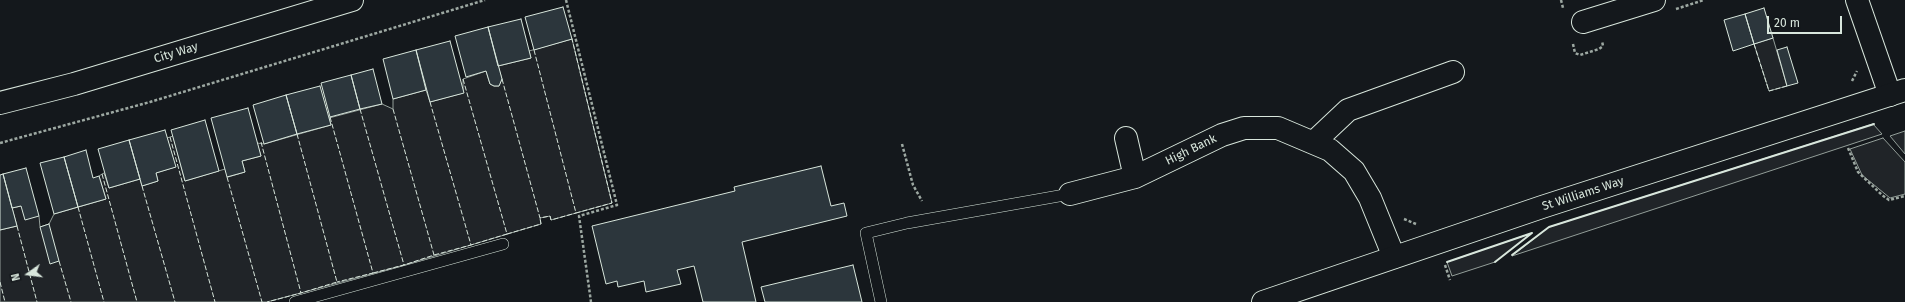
<!DOCTYPE html>
<html>
<head>
<meta charset="utf-8">
<style>
	body { margin:0 }
	#map { position:relative; width:1905px; height:302px; overflow:hidden; background:#14181c; font-family:"Fira Sans",sans-serif }
	canvas { display:block }
	.north { position:absolute; left:8px; top:254px; width:40px; height:40px; -webkit-text-stroke:3px #14181c; paint-order:stroke; rotate:256deg; font-size:11px; font-weight:700; line-height:16px; text-align:center; color:#d8e6dc }
	.north::after { content:''; display:block; margin:auto; width:14px; height:18px; background:#d8e6dc; clip-path:polygon(50% 0,100% 100%,50% 72%,0 100%) }
	.scale { position:absolute; left:1767px; top:16px; width:75px; height:18px; box-sizing:border-box; border:2px solid #d8e6dc; border-top:0; padding-left:5px; font-size:12px; line-height:14px; white-space:nowrap; color:#d8e6dc; -webkit-text-stroke:3px #14181c; paint-order:stroke }
</style>
</head>
<body>
<div id="map">
<canvas width="1905" height="302"></canvas>
<div class="north">N</div>
<div class="scale">20 m</div>
</div>
<script>
const g = document.querySelector('canvas').getContext('2d');
g.lineJoin = 'round';
function fillPath(path, color) { g.fillStyle = color; g.fill(path, 'evenodd'); }
const shape = rows => new Path2D(rows.map(r => 'M' + r).join(''));
function trace(path, color, width, dash) { g.strokeStyle = color; g.lineWidth = width; g.lineCap = dash ? 'butt' : 'round'; g.setLineDash(dash || []); g.stroke(path); }
function label(font, color, halo, rows, align = 'center') {
  g.font = font + ' "Fira Sans",sans-serif'; g.lineWidth = 3; g.setLineDash([]); g.textBaseline = 'middle'; g.strokeStyle = halo; g.fillStyle = color; for (const [text, x, y, turn = 0] of rows) {
    g.save(); g.translate(x, y); g.rotate((+turn || 0) * Math.PI / 180); g.textAlign = isNaN(turn) ? turn : align; if (halo) g.strokeText(text, 0, 0); g.fillText(text, 0, 0); g.restore();
  }
}
const green = shape([
	[1773,38,1787,86,1769,91,1754,44,1773,38],
	[572,39,612,203,551,220,550,216,540,218,541,224,404,265,267,302,0,302,0,230,17,226,12,208,21,206,39,216,40,227,49,224,54,214,106,199,99,176,102,174,104,173,109,188,140,179,142,186,158,181,156,173,175,167,167,138,173,136,185,181,225,169,228,177,245,172,242,161,261,156,257,143,264,144,331,125,329,118,382,104,393,109,393,99,426,90,430,102,463,93,463,79,486,71,490,84,494,86,499,86,502,79,498,66,531,58,529,51,572,39],
	[1873,124,1882,134,1512,256,1549,227,1873,124],
	[1905,131,1905,154,1890,136,1905,131],
	[1883,138,1905,162,1905,194,1890,198,1862,175,1850,149,1883,138],
	[1532,233,1495,262,1452,276,1447,262,1532,233]
]);
fillPath(green, '#202428');
trace(green, '#939e99', 1);
const building = shape([
	[563,7,572,39,534,50,525,17,563,7],
	[1764,8,1773,38,1754,44,1745,14,1764,8],
	[1745,14,1754,44,1733,51,1724,20,1745,14],
	[521,19,531,58,498,66,488,27,521,19],
	[488,27,502,79,499,86,494,86,490,84,486,71,466,77,455,36,488,27],
	[450,41,464,93,430,102,416,50,450,41],
	[1787,47,1798,83,1787,86,1777,50,1787,47],
	[416,50,426,90,393,99,383,59,416,50],
	[373,69,382,104,360,109,351,75,373,69],
	[351,75,360,109,330,117,321,83,351,75],
	[320,86,331,125,297,134,286,95,320,86],
	[286,95,297,134,264,144,253,105,286,95],
	[248,108,261,156,242,161,245,172,227,177,211,118,248,108],
	[205,120,219,171,185,181,171,130,205,120],
	[165,130,176,167,156,173,158,181,142,186,129,140,165,130],
	[129,140,140,179,109,188,98,149,129,140],
	[86,150,93,178,99,176,106,199,78,207,64,157,86,150],
	[64,157,78,207,54,214,40,163,64,157],
	[821,166,831,206,844,203,847,216,742,242,756,302,703,302,694,266,677,270,681,284,646,292,644,281,618,287,617,281,606,284,592,226,735,191,734,187,821,166],
	[26,168,39,216,25,220,21,206,12,208,3,174,26,168],
	[3,174,17,226,0,230,0,175,3,174],
	[49,224,59,261,50,264,40,227,49,224],
	[853,265,862,302,765,302,761,287,853,265]
]);
fillPath(building, '#2c363c');
trace(building, '#d8e6dc', 1);
const lane = shape([
	[295,302,503,244],
	[881,302,866,233,907,223,1070,194]
]);
const street = shape([
	[1857,0,1890,95],
	[1583,22,1654,0],
	[1126,138,1135,177],
	[1314,142,1348,110,1453,72],
	[1070,194,1135,177,1222,135,1244,128,1278,128,1330,150,1354,171,1370,198,1394,257]
]);
const secondary = shape([
	[1263,302,1542,207,1905,90]
]);
const primary = shape([
	[0,103,74,84,352,0]
]);
trace(lane, '#d8e6dc', 12);
trace(street, '#d8e6dc', 24);
trace(secondary, '#d8e6dc', 24);
trace(primary, '#d8e6dc', 24);
trace(shape([
	[566,0,617,205,579,216,591,302],
	[1561,0,1563,8],
	[1676,9,1704,0],
	[1573,44,1575,53,1580,55,1599,49,1603,46,1602,41],
	[1852,81,1857,71],
	[0,143,150,102,485,0],
	[902,144,913,185,922,201],
	[1848,148,1858,172,1882,195,1889,200,1905,196],
	[1404,219,1416,224],
	[1445,265,1450,280]
]), '#9da8a2', 2.5, [3, 2]);
trace(lane, '#14181c', 11);
trace(street, '#14181c', 22);
trace(secondary, '#14181c', 22);
trace(primary, '#14181c', 22);
trace(shape([
	[1754,44,1769,91,1787,86],
	[534,50,576,213,612,203,572,39],
	[463,79,507,234,471,245],
	[502,79,540,218,550,216,551,220,576,213],
	[430,102,471,245,434,255],
	[360,109,404,265,373,273],
	[393,109,434,255,404,265],
	[330,117,373,273,337,282],
	[297,134,337,282,301,293],
	[170,137,215,302],
	[261,142,301,293,267,302],
	[102,174,137,302],
	[227,177,262,302],
	[142,186,175,302],
	[78,207,104,302],
	[17,226,37,302],
	[507,234,541,224,540,218],
	[59,261,71,302],
	[0,282,5,302]
]), '#d8e6dc', 1, [5, 2]);
trace(shape([
	[1512,255,1549,227,1874,124],
	[1447,262,1532,233,1495,262]
]), '#d8e6dc', 2);
label('12px', '#d8e6dc', '#14181c', [
	["City Way",176,53,-17],
	["High Bank",1191,150,-26],
	["St Williams Way",1583,194,-18]
]);
</script>
</body>
</html>
